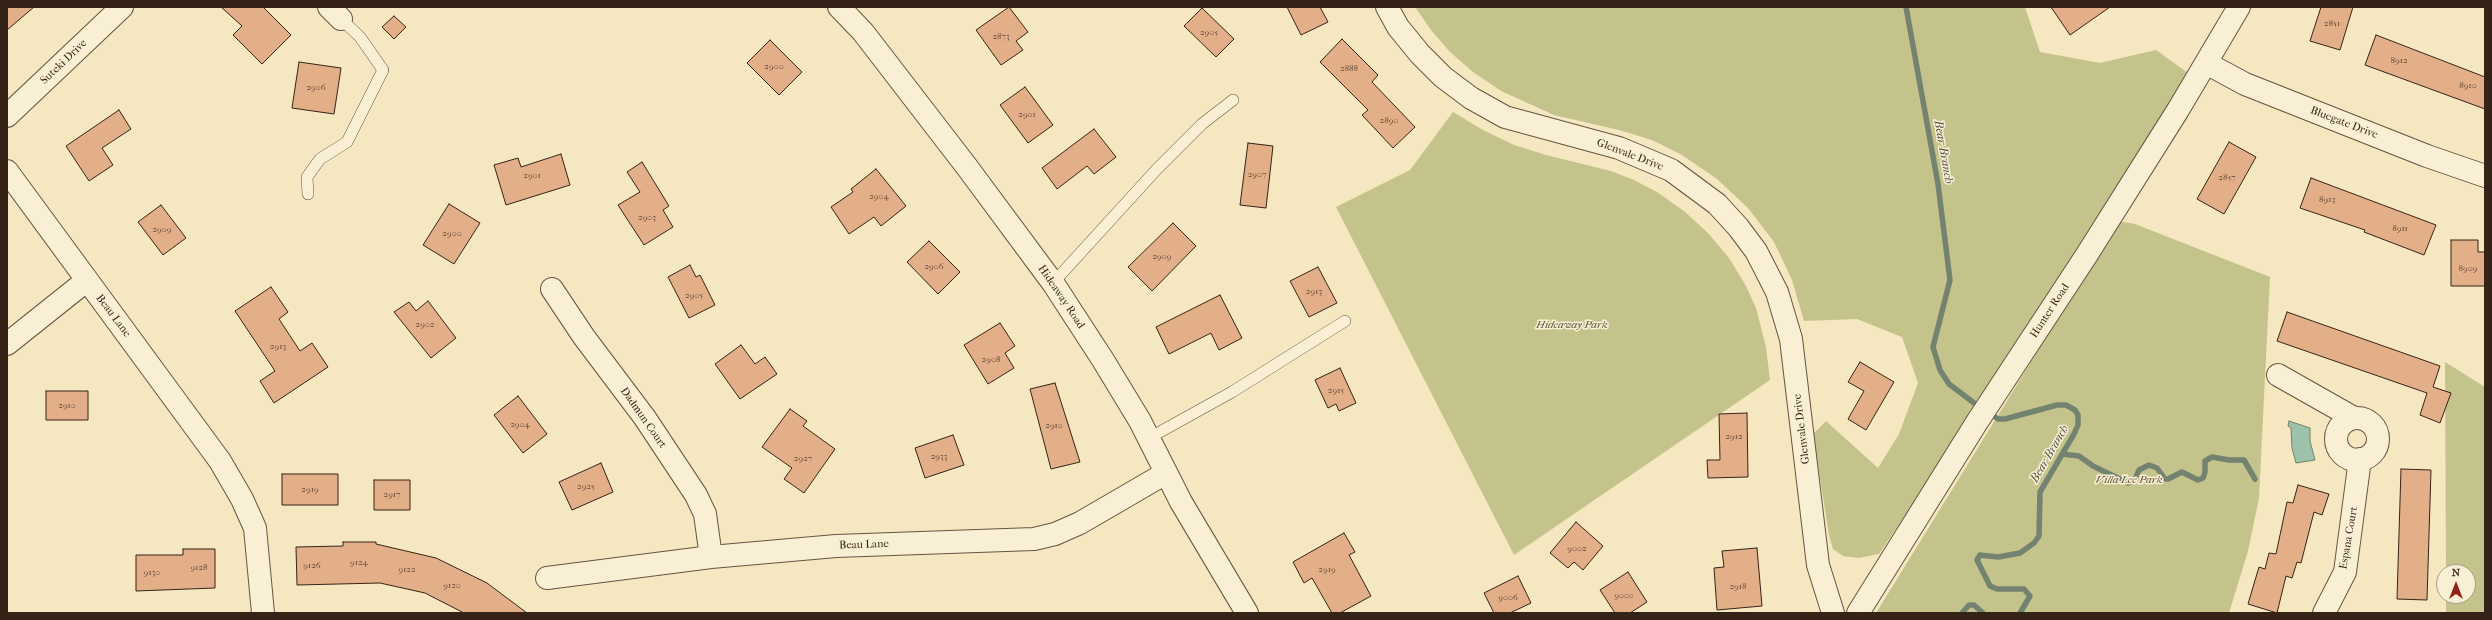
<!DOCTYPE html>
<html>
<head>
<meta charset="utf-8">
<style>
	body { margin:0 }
	#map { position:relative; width:2492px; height:620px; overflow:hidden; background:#f5e7bf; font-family:"IM FELL French Canon",serif }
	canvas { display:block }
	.frame { position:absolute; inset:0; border:8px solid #362317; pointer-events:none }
	.north { position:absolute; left:2436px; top:564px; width:40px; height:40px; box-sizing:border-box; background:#f8efd5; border:1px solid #aa9d89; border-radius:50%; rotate:0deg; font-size:11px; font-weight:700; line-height:16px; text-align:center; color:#362317 }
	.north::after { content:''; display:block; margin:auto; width:14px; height:18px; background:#8f2418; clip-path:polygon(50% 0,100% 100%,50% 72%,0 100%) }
</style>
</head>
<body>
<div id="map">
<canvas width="2492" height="620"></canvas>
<div class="frame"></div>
<div class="north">N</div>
</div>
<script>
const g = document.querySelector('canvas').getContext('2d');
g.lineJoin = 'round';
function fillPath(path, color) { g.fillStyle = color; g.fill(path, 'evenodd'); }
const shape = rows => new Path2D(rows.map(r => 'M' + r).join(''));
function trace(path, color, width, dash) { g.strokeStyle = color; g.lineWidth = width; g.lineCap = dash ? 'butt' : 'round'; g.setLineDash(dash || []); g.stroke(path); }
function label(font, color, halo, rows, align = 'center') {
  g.font = font + ' "IM FELL French Canon",serif'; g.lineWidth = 3; g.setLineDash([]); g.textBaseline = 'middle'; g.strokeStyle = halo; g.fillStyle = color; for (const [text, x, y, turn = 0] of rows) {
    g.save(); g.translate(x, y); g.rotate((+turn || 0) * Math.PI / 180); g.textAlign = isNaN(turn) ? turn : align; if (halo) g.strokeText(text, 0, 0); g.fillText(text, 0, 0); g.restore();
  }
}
fillPath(shape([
	[1415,7,2025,7,2040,52,2100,63,2156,50,2191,75,1966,426,1879,554,1859,558,1843,556,1833,549,1829,535,1813,434,1826,421,1878,468,1899,434,1918,383,1902,337,1857,319,1804,321,1792,280,1774,242,1748,208,1717,179,1682,155,1652,140,1619,130,1554,115,1501,91,1473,72,1450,52,1431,30],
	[1453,112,1483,130,1514,145,1546,155,1611,171,1634,180,1657,192,1684,211,1708,233,1729,258,1746,286,1756,308,1766,347,1770,380,1514,555,1336,207,1410,170],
	[2118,221,2135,224,2270,277,2259,498,2248,551,2229,613,1876,613],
	[2445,362,2485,387,2485,613,2446,613,2446,596,2468,596,2468,572,2446,572]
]), '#c4c38c');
const water = shape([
	[2289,421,2310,428,2310,441,2315,460,2296,463,2292,448,2291,428,2288,426,2289,421]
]);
fillPath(water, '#9dc1ab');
trace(water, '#748270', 1);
trace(shape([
	[1906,7,1938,184,1950,280,1933,347,1940,370,1949,384,1982,409],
	[1989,413,1998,419,2005,419,2057,405,2066,405,2075,410,2078,415,2078,425,2074,434,2040,492,2039,536,2034,543,2020,553,1998,557,1980,555,1977,560,1990,586,1997,589,2024,589,2030,596,2020,613],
	[2062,454,2079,456,2093,466,2128,483,2135,479,2139,470,2149,465,2157,468,2165,479,2168,479,2182,472,2198,480,2203,478,2205,472,2205,461,2212,457,2229,460,2244,460,2255,479],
	[1962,613,1969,605,1974,605,1983,613]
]), '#748270', 5.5);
const building = shape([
	[7,7,34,7,7,30,7,7],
	[221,7,263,7,291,35,262,64,233,35,242,26,221,7],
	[1009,7,1028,32,1016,41,1023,50,1001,65,976,30,1009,7],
	[1287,7,1320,7,1328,22,1301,35,1287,7],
	[2051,7,2110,7,2070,35,2051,7],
	[2321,7,2353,7,2340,50,2310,41,2321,7],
	[1202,8,1234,39,1216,57,1184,26,1202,8],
	[394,16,406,27,394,39,382,27,394,16],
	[2376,35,2485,77,2485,109,2365,65,2376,35],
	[1342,39,1378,75,1372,82,1415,127,1393,148,1362,115,1368,110,1320,62,1342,39],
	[770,40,802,72,779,95,747,63,770,40],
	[299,62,341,68,334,114,292,108,299,62],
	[1025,87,1053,125,1028,143,1000,105,1025,87],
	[119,110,131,129,102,148,113,165,89,181,66,146,119,110],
	[1094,129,1116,157,1094,174,1087,166,1057,189,1042,168,1094,129],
	[2229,142,2256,157,2224,214,2197,199,2229,142],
	[1248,143,1273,146,1266,208,1240,205,1248,143],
	[561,154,570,185,506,205,494,165,518,158,521,167,561,154],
	[642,162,669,206,663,210,673,227,644,245,618,205,640,192,627,172,642,162],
	[876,169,906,206,881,226,874,217,849,234,831,207,853,192,851,189,876,169],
	[2311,178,2436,225,2424,255,2364,232,2365,230,2300,208,2311,178],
	[449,204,480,223,454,264,423,245,449,204],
	[161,205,186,238,163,255,138,222,161,205],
	[1173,223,1196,246,1152,291,1128,267,1173,223],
	[2451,240,2478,240,2478,252,2485,252,2485,286,2451,286,2451,240],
	[929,241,960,272,938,294,907,262,929,241],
	[690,265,696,277,700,275,715,305,689,318,668,277,690,265],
	[1318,267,1337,303,1309,317,1290,281,1318,267],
	[271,287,288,312,279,319,300,351,312,343,328,367,274,403,260,381,275,371,235,311,271,287],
	[1220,295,1242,338,1219,350,1211,333,1169,354,1156,327,1220,295],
	[428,301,456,338,431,358,394,312,409,302,416,311,428,301],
	[2287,312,2440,366,2433,387,2451,393,2440,423,2420,415,2427,393,2277,341,2287,312],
	[1000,323,1015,346,1005,353,1014,368,988,384,964,345,1000,323],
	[741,345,755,364,765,357,777,374,740,399,715,364,741,345],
	[1860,362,1894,382,1866,430,1848,419,1864,391,1848,382,1860,362],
	[1340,368,1356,403,1339,411,1336,404,1328,408,1315,380,1340,368],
	[1055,383,1080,462,1051,469,1030,389,1055,383],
	[46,391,88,391,88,420,46,420,46,391],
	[518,396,547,434,523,453,494,415,518,396],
	[790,409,807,421,803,426,835,449,804,493,784,479,792,468,762,447,790,409],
	[1747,413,1748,477,1708,478,1707,460,1720,460,1719,414,1747,413],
	[953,435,964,465,925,478,915,448,953,435],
	[601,463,613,492,572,510,559,482,601,463],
	[2401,469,2431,470,2427,600,2397,599,2401,469],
	[282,474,338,474,338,505,282,505,282,474],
	[374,480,410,480,410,510,374,510,374,480],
	[2298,485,2329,494,2322,515,2314,512,2301,563,2297,562,2292,578,2286,576,2277,613,2248,604,2259,567,2265,569,2269,553,2276,554,2287,502,2293,503,2298,485],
	[1576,522,1603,546,1583,570,1574,562,1568,568,1550,553,1576,522],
	[1344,533,1355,552,1349,555,1371,596,1340,613,1332,613,1312,578,1304,583,1293,562,1344,533],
	[343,542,376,542,376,544,436,558,487,583,527,613,464,613,425,593,380,583,297,585,296,547,343,546,343,542],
	[1757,548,1762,606,1717,610,1714,568,1724,567,1722,551,1757,548],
	[183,549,215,549,215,588,136,591,136,555,183,555,183,549],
	[1628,572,1647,602,1630,613,1615,613,1600,590,1628,572],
	[1518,576,1531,603,1510,613,1494,613,1484,593,1518,576]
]);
fillPath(building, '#e3af89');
trace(building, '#362317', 1);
const service = shape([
	[308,194,307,177,320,159,347,142,383,70,360,37,341,19],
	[1053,283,1157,169,1202,124,1233,100],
	[1149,438,1232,392,1345,321]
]);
const minor = shape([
	[329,7,341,19],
	[839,7,863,32,967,167,1053,283,1103,360,1140,421,1181,502,1247,613],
	[1387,7,1398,27,1420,54,1443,77,1471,98,1505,117,1619,148,1671,170,1717,204,1738,227,1756,251,1777,292,1791,339,1818,565,1833,613],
	[2206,63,2245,84,2427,156,2485,176],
	[7,116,122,7],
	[7,171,220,461,242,499,255,528,263,613],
	[552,289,584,337,645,418,696,495,705,514,711,557],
	[7,344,86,281],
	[2278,375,2354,418],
	'2336 439a21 21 0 1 1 42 0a21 21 0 1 1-42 0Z',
	[547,578,711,557,836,546,1034,539,1055,534,1080,523,1166,473],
	[1858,613,1977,422,2086,256,2178,110,2239,7],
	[2324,613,2345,572,2360,459]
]);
trace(service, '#665441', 12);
trace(minor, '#665441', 24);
trace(service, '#f8efd5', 11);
trace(minor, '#f8efd5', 22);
label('9px', '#614634', null, [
	["2851",2332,24],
	["2905",1209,33],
	["2873",1001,37],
	["8912",2399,61],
	["2900",774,67],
	["2888",1349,69],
	["8910",2468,86],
	["2906",316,88],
	["2901",1027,115],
	["2890",1389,121],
	["2907",1257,175],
	["2901",532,176],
	["2857",2227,178],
	["2904",879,197],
	["8913",2327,200],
	["2903",647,218],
	["8911",2400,229],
	["2909",162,230],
	["2900",452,234],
	["2909",1162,257],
	["2906",934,267],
	["8909",2468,269],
	["2913",1314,292],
	["2905",694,296],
	["2902",425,325],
	["2913",278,347],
	["2908",991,360],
	["2915",1336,391],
	["2910",67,406],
	["2904",520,425],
	["2910",1054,426],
	["2912",1734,437],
	["2933",939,457],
	["2927",803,459],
	["2925",586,487],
	["2919",310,490],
	["2917",392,495],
	["9002",1577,549],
	["9124",359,563],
	["9126",312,566],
	["9128",199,568],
	["9122",407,570],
	["2919",1327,570],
	["9130",152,573],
	["9120",452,586],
	["2918",1738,587],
	["9000",1624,596],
	["9006",1508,598]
]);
label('11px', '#362317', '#f8efd5', [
	["Suteki Drive",64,62,-44],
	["Bluegate Drive",2344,123,21],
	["Glenvale Drive",1630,155,21],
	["Hideaway Road",1061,297,56],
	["Hunter Road",2050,311,-57],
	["Beau Lane",113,316,53],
	["Dadmun Court",643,418,55],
	["Glenvale Drive",1802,429,-97],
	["Espana Court",2349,538,-80],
	["Beau Lane",864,545,-2]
]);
label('italic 11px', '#61533a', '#f8efd5', [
	["Hideaway Park",1572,325],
	["Villa Lee Park",2129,480]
]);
label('italic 12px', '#555243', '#f8efd5', [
	["Bear Branch",1943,152,80],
	["Bear Branch",2050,454,-60]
]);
</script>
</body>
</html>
